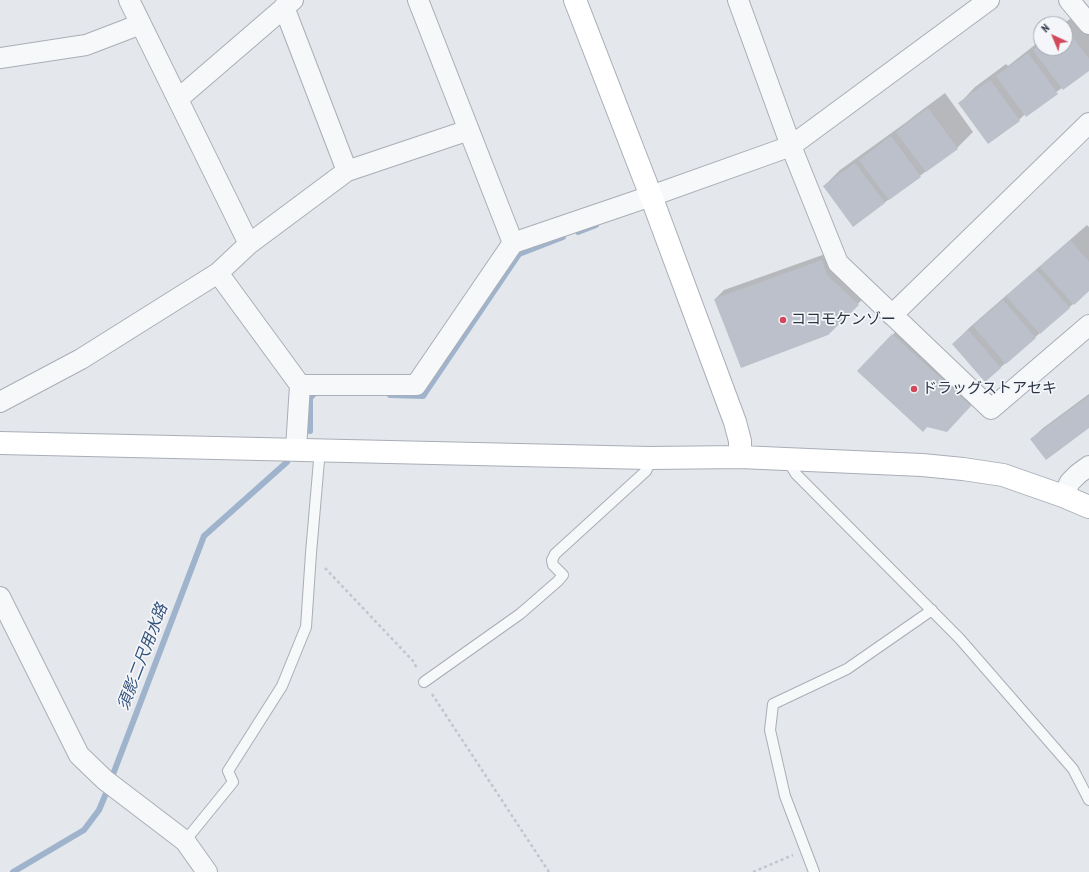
<!DOCTYPE html>
<html>
<head>
<meta charset="utf-8">
<style>
	body { margin:0 }
	#map { position:relative; width:1089px; height:872px; overflow:hidden; background:#e4e7ec; font-family:"PT Sans Narrow",sans-serif }
	canvas { display:block }
	.north { position:absolute; left:1033px; top:16px; width:40px; height:40px; box-sizing:border-box; background:#f4f6f9; border:1px solid #a4a8b1; border-radius:50%; rotate:316deg; font-size:11px; font-weight:700; line-height:16px; text-align:center; color:#2b3445 }
	.north::after { content:''; display:block; margin:auto; width:14px; height:18px; background:#d1495b; clip-path:polygon(50% 0,100% 100%,50% 72%,0 100%) }
</style>
</head>
<body>
<div id="map">
<canvas width="1089" height="872"></canvas>
<div class="north">N</div>
</div>
<script>
const g = document.querySelector('canvas').getContext('2d');
g.lineJoin = 'round';
function fillPath(path, color) { g.fillStyle = color; g.fill(path, 'evenodd'); }
const shape = rows => new Path2D(rows.map(r => 'M' + r).join(''));
function trace(path, color, width, dash) { g.strokeStyle = color; g.lineWidth = width; g.lineCap = dash ? 'butt' : 'round'; g.setLineDash(dash || []); g.stroke(path); }
function label(font, color, halo, rows, align = 'center') {
  g.font = font + ' "PT Sans Narrow","Noto Sans JP",sans-serif'; g.lineWidth = 3.5; g.setLineDash([]); g.textBaseline = 'middle'; g.strokeStyle = halo; g.fillStyle = color; for (const [text, x, y, turn = 0] of rows) {
    g.save(); g.translate(x, y); g.rotate((+turn || 0) * Math.PI / 180); g.textAlign = isNaN(turn) ? turn : align; if (halo) g.strokeText(text, 0, 0); g.fillText(text, 0, 0); g.restore();
  }
}
fillPath(shape([
	[1081,11,1089,21,1089,69,1025,114,1019,120,959,104,975,87,1006,64,1008,66,1041,40,1041,48,1065,48,1065,24,1063,24],
	[945,93,973,132,957,148,884,203,824,186,840,170,908,121,914,116],
	[1087,225,1089,227,1089,290,1000,368,953,344,969,328],
	[831,252,867,295,827,334,715,299,724,290],
	[904,323,982,394,958,419,927,426,858,371],
	[1089,394,1089,427,1031,439,1043,428]
]), '#0003');
trace(shape([
	[578,232,596,225],
	[390,395,423,396,519,254,563,237],
	[310,431,310,398,316,392,319,392],
	[112,777,204,536,287,462],
	[13,872,84,830,99,810,107,791]
]), '#9fb4cc', 6);
fillPath(shape([
	[1065,27,1089,59,1089,71,1063,90,1033,50,1041,44,1041,48,1065,48],
	[1028,53,1058,94,1026,117,996,76],
	[990,80,1020,121,988,144,958,103],
	[928,108,958,149,926,172,896,132],
	[891,136,921,177,889,200,859,160],
	[855,163,885,203,853,227,823,186],
	[1070,240,1089,262,1089,291,1074,305,1040,267],
	[822,260,827,275,859,305,828,335,741,368,714,299],
	[1036,270,1070,308,1040,334,1006,296],
	[1003,300,1036,338,1006,364,973,326],
	[968,330,1001,368,985,382,952,344],
	[892,334,971,406,947,432,927,427,923,432,857,371],
	[1089,396,1089,428,1046,460,1030,439]
]), '#bbc0ca');
const lane = shape([
	[789,460,791,466,796,474,960,639,1073,769,1089,800],
	[424,682,520,614,558,581,563,575,553,565,552,560,555,554,646,471,649,465,649,458],
	[185,841,233,782,228,771,282,686,306,627,311,553,320,449],
	[814,872,785,796,770,730,773,704,847,669,932,610]
]);
const street = shape([
	[129,0,249,244],
	[418,0,513,243,651,196,791,146,989,0],
	[738,0,791,146,838,263,991,409,1089,325],
	[1069,0,1089,24],
	[284,7,347,171],
	[0,58,86,45,141,24],
	[178,99,293,0],
	[892,315,1089,123],
	[300,385,416,385,513,243],
	[0,402,81,359,218,273],
	[296,449,300,385,218,273,249,244,347,171,469,130],
	[1063,496,1070,482,1078,474,1089,466],
	[0,597,79,755,105,780,185,841,207,872]
]);
const secondary = shape([
	[575,0,651,196,735,422,740,441,740,457],
	[0,443,649,458,740,457,922,465,963,469,1003,475,1063,496,1089,507]
]);
trace(lane, '#a9aeb7', 12);
trace(street, '#a9aeb7', 22);
trace(secondary, '#a9aeb7', 24);
trace(shape([
	[325,568,414,662,417,669],
	[432,694,549,872],
	[753,872,793,855]
]), '#c2c5cb', 2.5, [3, 3]);
trace(lane, '#f7f8fa', 10);
trace(street, '#f7f8fa', 20);
trace(secondary, '#fff', 22);
for (const [x, y, r, color] of [
	[783,320,4,"#d1495b"],
	[914,389,4,"#d1495b"]
]) { const dot = new Path2D(); dot.arc(x, y, r, 0, 2 * Math.PI); g.fillStyle = color; g.fill(dot); trace(dot, '#f4f6f9', 1.5); }
label('15px', '#2b3445', '#f4f6f9', [
	["ココモケンゾー",791,320],
	["ドラッグストアセキ",922,389]
], 'left');
label('italic 16px', '#34527a', '#f4f6f9', [
	["須影二尺用水路",143,657,-69]
]);
</script>
</body>
</html>
